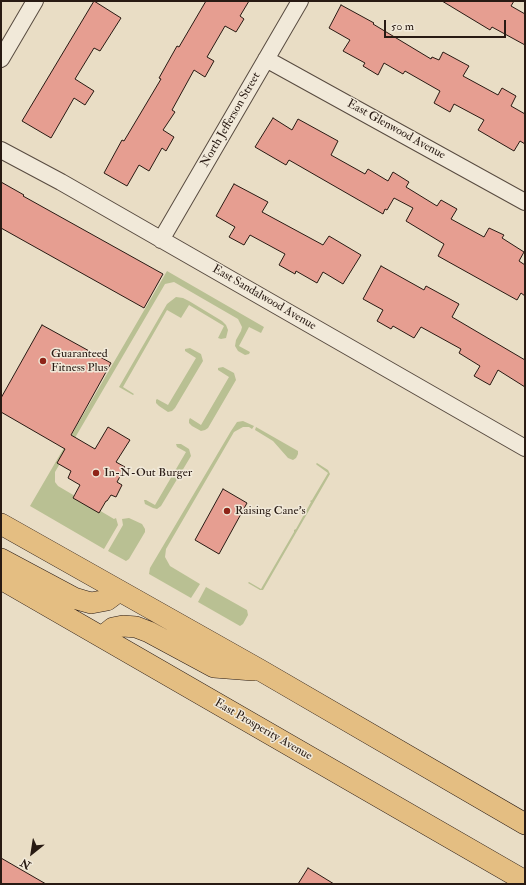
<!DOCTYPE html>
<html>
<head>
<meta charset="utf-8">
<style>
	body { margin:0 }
	#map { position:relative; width:526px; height:885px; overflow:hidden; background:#e9ddc5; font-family:"IM FELL Double Pica",serif }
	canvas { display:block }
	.frame { position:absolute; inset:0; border:2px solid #281a13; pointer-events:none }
	.north { position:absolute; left:12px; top:833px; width:40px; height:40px; -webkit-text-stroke:3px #f1e9d9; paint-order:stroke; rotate:210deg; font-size:11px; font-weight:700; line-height:16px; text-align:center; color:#281a13 }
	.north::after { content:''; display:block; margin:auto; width:14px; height:18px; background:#281a13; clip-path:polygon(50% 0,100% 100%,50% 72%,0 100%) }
	.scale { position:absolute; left:384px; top:20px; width:122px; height:18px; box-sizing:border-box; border:2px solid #281a13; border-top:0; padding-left:5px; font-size:12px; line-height:14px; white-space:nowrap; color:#281a13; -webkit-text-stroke:3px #f1e9d9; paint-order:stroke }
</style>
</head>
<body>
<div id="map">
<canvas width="526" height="885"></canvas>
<div class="frame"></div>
<div class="north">N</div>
<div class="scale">50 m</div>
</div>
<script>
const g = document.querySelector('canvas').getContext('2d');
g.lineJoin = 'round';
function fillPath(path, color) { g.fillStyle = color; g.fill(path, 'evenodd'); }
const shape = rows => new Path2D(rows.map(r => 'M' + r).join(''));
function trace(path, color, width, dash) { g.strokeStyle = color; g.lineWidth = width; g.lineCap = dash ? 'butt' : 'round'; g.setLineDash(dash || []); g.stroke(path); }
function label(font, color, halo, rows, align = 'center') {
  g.font = font + ' "IM FELL Double Pica",serif'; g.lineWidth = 3; g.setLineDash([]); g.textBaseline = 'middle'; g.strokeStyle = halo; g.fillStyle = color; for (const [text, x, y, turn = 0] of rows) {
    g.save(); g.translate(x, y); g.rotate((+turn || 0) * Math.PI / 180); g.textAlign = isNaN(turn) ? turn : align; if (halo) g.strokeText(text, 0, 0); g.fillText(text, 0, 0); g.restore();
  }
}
fillPath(shape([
	[167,271,264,327,261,333,249,327,239,346,250,352,249,354,245,355,238,351,235,346,236,340,241,331,242,327,238,319,174,282,165,284,55,472,55,482,58,486,114,519,116,518,118,525,104,549,30,506],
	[176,297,183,298,189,301,222,321,226,325,228,330,226,338,221,339,218,338,224,326,189,305,181,318,167,310,123,387,134,394,133,395,119,387,167,304],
	[190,348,201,354,203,361,175,408,172,411,168,412,159,406,156,403,156,400,157,399,168,405,196,358,185,351,185,349],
	[223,367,234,373,236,380,208,428,205,430,201,431,192,426,189,423,189,420,190,418,201,425,229,377,218,370,218,368],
	[243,421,254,426,252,429,249,427,243,427,234,432,166,549,165,557,170,566,200,584,191,598,149,574,150,568,231,431,237,422],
	[256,427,298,451,298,454,296,458,293,460,288,458,273,441,255,430],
	[176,444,181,444,189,449,191,456,161,506,157,509,153,508,145,504,144,500,146,500,155,505,186,452,177,447],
	[317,463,328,470,330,474,263,590,260,590,248,583,249,582,261,589,294,532,294,530,296,529,311,502,310,501,312,500,328,473,317,465,316,464],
	[129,518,142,524,145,529,145,532,129,559,126,561,108,551,123,525,122,519],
	[206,587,247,610,248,615,243,624,240,626,198,602]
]), '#b9c093');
const building = shape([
	[94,1,121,18,100,51,94,48,75,79,94,91,85,105,74,98,51,138,22,121,94,1],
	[206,1,249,1,240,16,244,19,236,32,225,26,207,57,214,61,205,77,194,70,172,110,175,112,163,130,174,137,166,151,162,148,149,171,139,165,127,186,104,173,122,140,124,141,161,79,159,78,177,46,179,47,206,1],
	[442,1,514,1,511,6,525,14,525,45,492,27,490,30,442,1],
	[341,5,374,23,373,24,431,59,432,57,439,60,443,52,469,66,463,76,498,95,502,88,516,96,511,106,525,114,525,144,520,141,514,151,478,130,484,120,454,104,450,112,434,103,440,91,405,71,403,74,384,63,378,75,363,66,365,63,343,51,350,40,329,28,341,5],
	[273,118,292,130,298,119,338,141,331,155,365,174,368,169,388,181,393,172,409,182,406,187,437,206,441,200,457,209,451,219,484,237,489,228,504,235,502,238,524,252,519,261,525,265,525,296,521,293,517,300,438,256,444,244,406,221,413,208,394,198,387,210,385,209,383,214,289,160,286,165,255,147,273,118],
	[1,182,24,195,23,196,163,274,144,308,1,228,1,182],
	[234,184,268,202,262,212,323,245,329,236,361,255,343,284,323,272,317,283,296,271,295,274,279,265,285,254,250,235,244,245,229,237,235,227,216,216,234,184],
	[381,266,424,290,426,286,459,304,452,317,525,360,525,387,498,370,490,385,474,376,480,366,459,353,461,349,421,327,414,338,393,326,391,329,377,321,383,310,363,299,381,266],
	[42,325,111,363,71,435,95,449,108,427,130,440,116,462,125,467,117,482,122,485,116,497,111,495,107,501,106,501,99,513,73,498,80,485,68,478,71,471,57,463,65,449,1,412,1,398,42,325],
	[223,489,247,503,219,554,195,540,223,489],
	[1,858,20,869,46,884,1,884,1,858],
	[308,868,334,884,298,884,308,868]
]);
fillPath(building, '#e69e91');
trace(building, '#281a13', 1);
const minor = shape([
	[1,59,35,1],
	[266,59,525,202],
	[1,150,61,182,525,448],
	[161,240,300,1]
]);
const major = shape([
	[1,524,260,670,525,824],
	[1,559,74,598,84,601,91,603,107,600,119,591],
	[1,579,525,881],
	[102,637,113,628,123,626,136,627,149,632,214,667,253,670]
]);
trace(minor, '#584b40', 18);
trace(major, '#281a13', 22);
trace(minor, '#f1e9d9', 16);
trace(major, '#e4be82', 21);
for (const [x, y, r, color] of [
	[43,361,4,"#8f2418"],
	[96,473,4,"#8f2418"],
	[227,511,4,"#8f2418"]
]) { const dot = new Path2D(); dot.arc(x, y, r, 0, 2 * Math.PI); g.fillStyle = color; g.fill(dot); trace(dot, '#f1e9d9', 1.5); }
label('12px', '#281a13', '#f1e9d9', [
	["North Jefferson Street",231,120,-60],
	["East Glenwood Avenue",396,130,29],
	["East Sandalwood Avenue",264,298,30],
	["East Prosperity Avenue",263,730,30]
]);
label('12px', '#281a13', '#f1e9d9', [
	["Guaranteed",51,354],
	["Fitness Plus",51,368],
	["In-N-Out Burger",104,473],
	["Raising Cane's",235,511]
], 'left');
</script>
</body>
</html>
